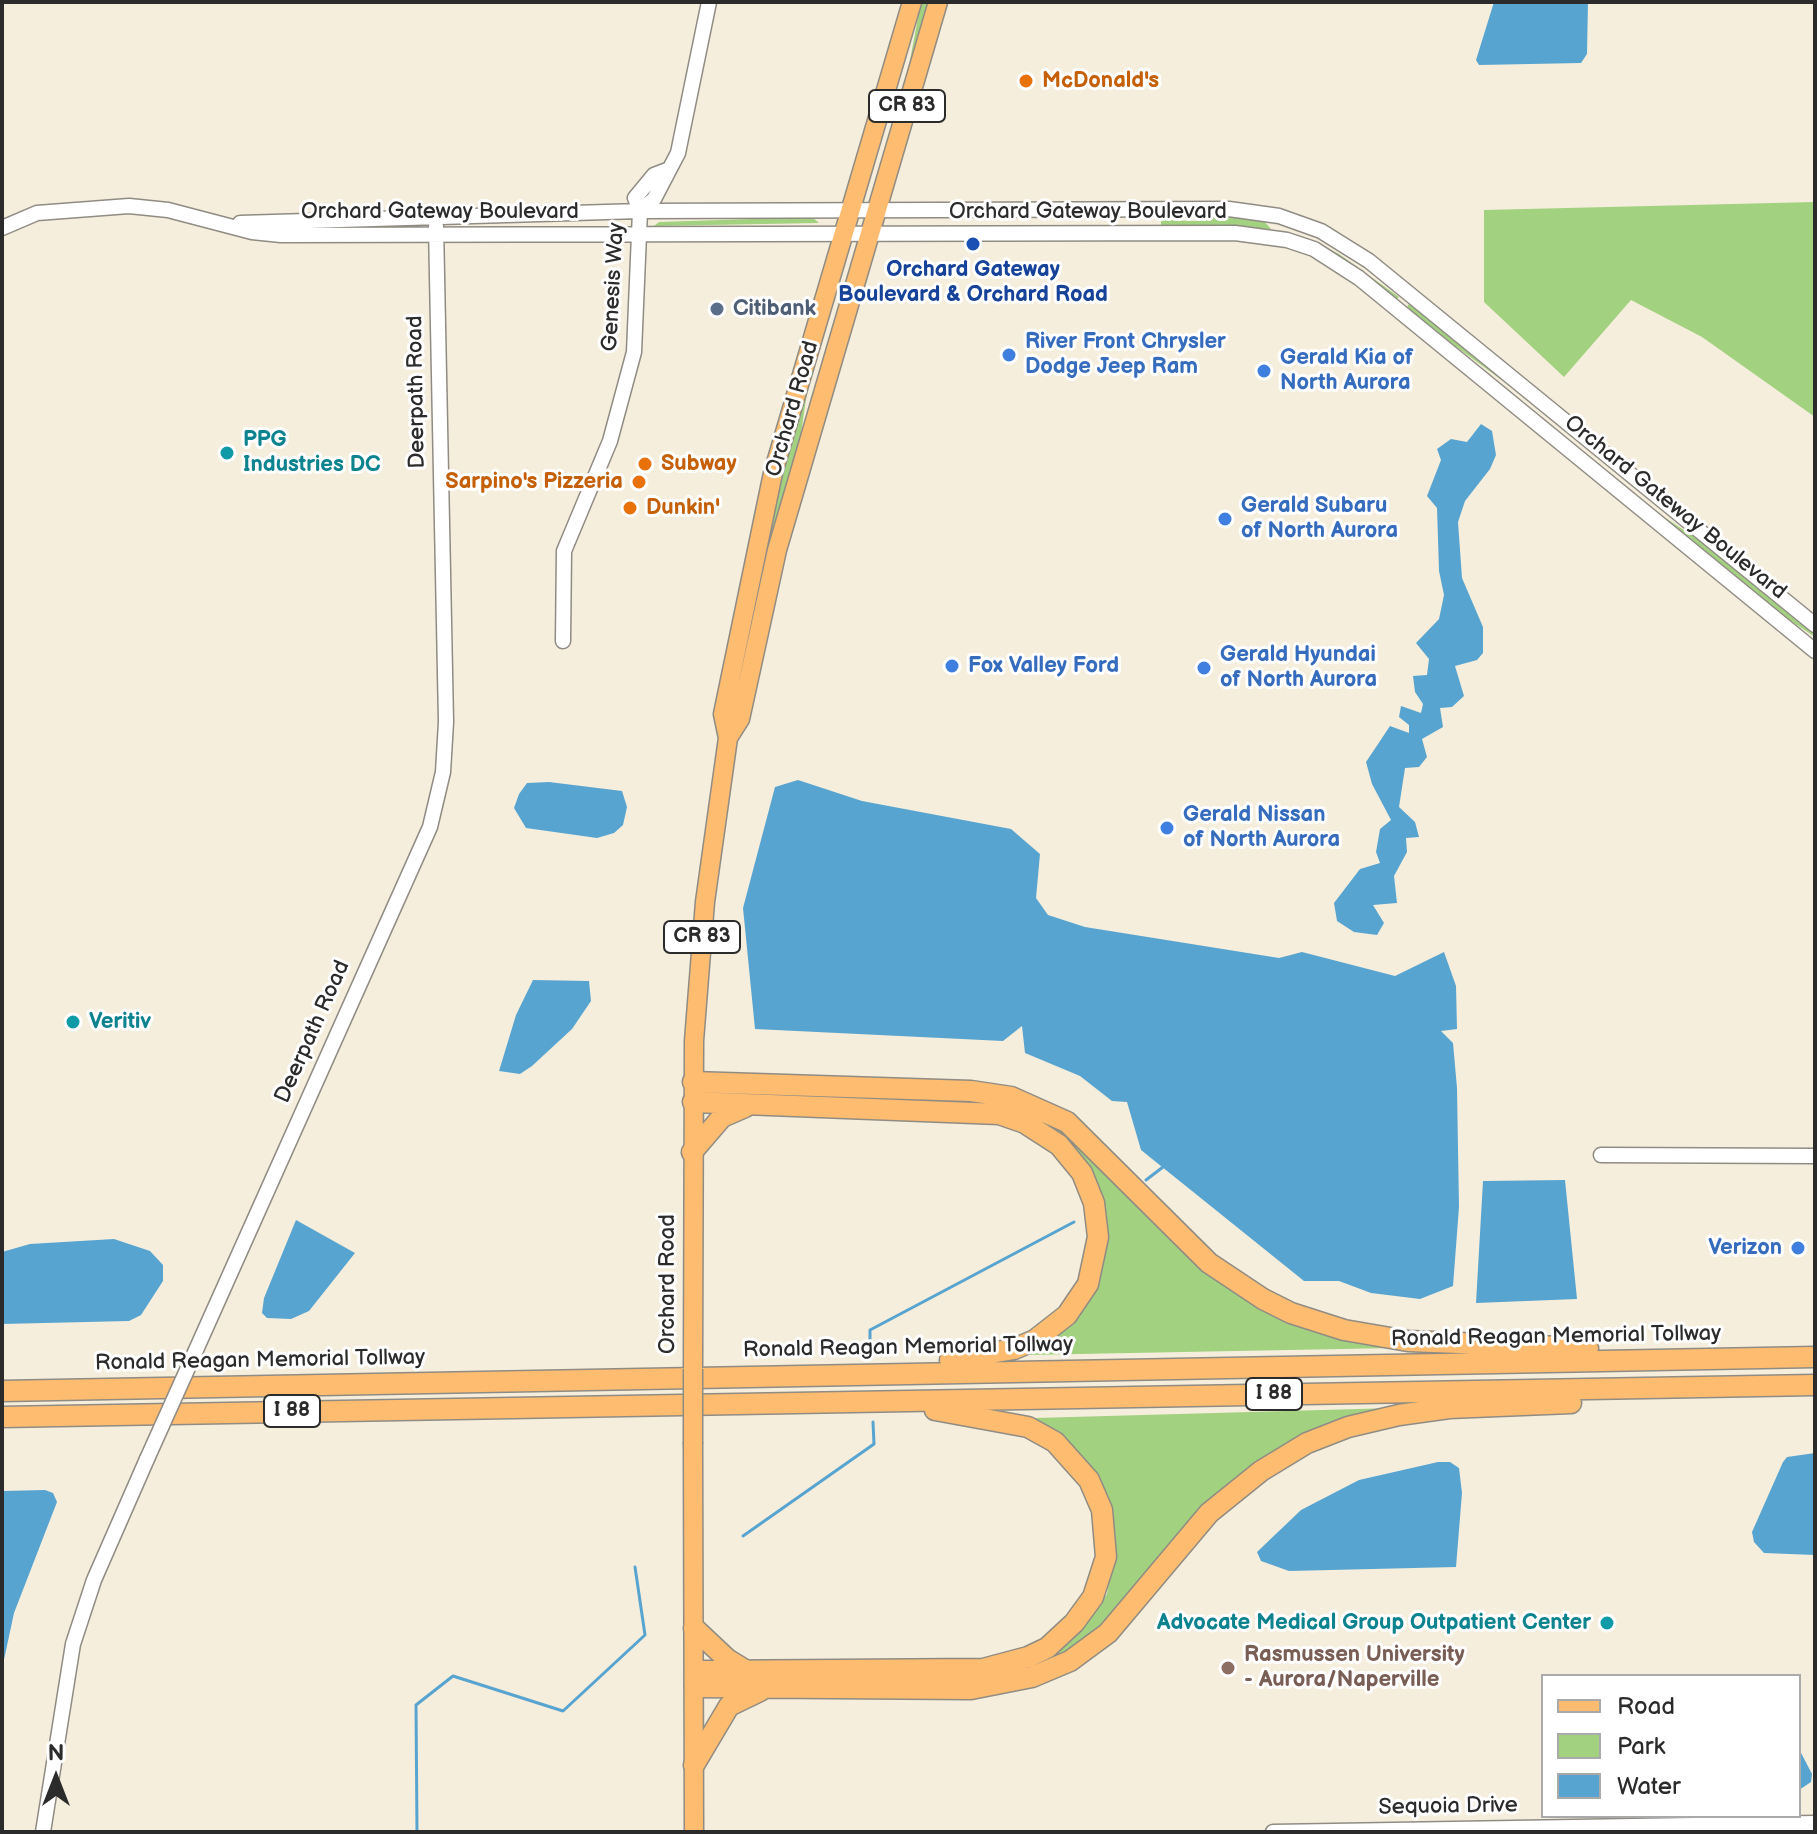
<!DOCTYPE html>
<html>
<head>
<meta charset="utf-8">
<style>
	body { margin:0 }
	#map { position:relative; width:1817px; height:1834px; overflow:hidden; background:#f5eedc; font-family:"Balsamiq Sans",sans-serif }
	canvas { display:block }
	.frame { position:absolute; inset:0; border:4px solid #2b2b2b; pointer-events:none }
	.legend { position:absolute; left:1541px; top:1674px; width:260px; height:144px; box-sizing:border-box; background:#fff; border:2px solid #aaa; margin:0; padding:10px 14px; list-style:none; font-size:24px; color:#2b2b2b }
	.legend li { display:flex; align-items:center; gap:16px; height:40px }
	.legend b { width:40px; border:2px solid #aaa }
	.north { position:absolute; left:16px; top:1738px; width:80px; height:80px; -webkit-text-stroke:6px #fff; paint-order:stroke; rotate:0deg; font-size:22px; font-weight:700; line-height:32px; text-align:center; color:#2b2b2b }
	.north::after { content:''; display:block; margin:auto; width:28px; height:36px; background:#2b2b2b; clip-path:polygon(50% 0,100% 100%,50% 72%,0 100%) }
</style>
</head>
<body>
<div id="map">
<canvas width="1817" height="1834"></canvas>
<div class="frame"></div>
<ul class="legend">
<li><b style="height:10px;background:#fdbc70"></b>Road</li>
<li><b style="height:22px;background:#a2d180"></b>Park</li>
<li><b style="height:22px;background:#58a4d1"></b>Water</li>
</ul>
<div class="north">N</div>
</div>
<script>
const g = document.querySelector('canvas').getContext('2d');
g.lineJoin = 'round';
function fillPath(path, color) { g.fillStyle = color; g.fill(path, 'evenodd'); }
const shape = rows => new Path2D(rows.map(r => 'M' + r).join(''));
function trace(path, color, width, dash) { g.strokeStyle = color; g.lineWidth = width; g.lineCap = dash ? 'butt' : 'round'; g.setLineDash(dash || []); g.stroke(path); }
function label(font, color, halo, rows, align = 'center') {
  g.font = font + ' "Balsamiq Sans",sans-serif'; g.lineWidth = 6; g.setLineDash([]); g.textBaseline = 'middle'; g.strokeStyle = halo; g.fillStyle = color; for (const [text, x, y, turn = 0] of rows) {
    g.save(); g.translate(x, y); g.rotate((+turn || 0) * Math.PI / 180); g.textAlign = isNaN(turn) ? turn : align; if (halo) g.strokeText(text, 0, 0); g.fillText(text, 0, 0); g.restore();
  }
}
fillPath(shape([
	[921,2,931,2,911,72,908,71],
	[1815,202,1815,417,1702,337,1631,300,1564,377,1484,302,1484,210],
	[1227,215,1263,220,1271,229,1161,228,1161,220,1197,221],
	[812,217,819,223,654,226,659,222],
	[1311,240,1339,254,1399,297,1396,300,1350,264],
	[1410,303,1508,383,1507,384,1405,309],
	[811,366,797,460,733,723,728,722,779,472],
	[1661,515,1705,544,1815,633,1815,637,1773,609],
	[1052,1122,1063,1129,1198,1265,1394,1348,1025,1355,1073,1319,1098,1191,1088,1167,1050,1126],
	[1394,1408,1279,1450,1104,1624,1077,1646,1027,1668,1079,1631,1094,1614,1107,1594,1111,1567,1111,1518,1034,1421,1035,1418]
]), '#a2d180');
fillPath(shape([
	[1494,2,1588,2,1587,54,1581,63,1479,65,1476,60],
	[1481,424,1492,431,1496,455,1490,469,1465,501,1458,522,1462,578,1483,627,1483,653,1477,660,1455,666,1464,696,1452,707,1440,708,1443,727,1422,739,1427,757,1419,767,1405,768,1399,807,1415,822,1419,837,1406,838,1407,852,1394,876,1397,903,1373,905,1384,923,1377,935,1354,932,1337,921,1334,903,1360,869,1380,863,1376,852,1380,829,1391,820,1372,784,1366,762,1390,726,1409,733,1409,725,1399,717,1401,706,1421,713,1423,704,1415,692,1413,676,1427,675,1429,659,1416,643,1439,619,1444,595,1439,571,1437,508,1427,496,1441,460,1437,449,1451,439,1467,442],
	[798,780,862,801,1011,829,1040,854,1036,898,1048,915,1085,927,1279,958,1302,952,1395,976,1444,952,1456,986,1457,1029,1441,1031,1453,1043,1457,1088,1459,1207,1453,1286,1420,1299,1371,1293,1339,1281,1304,1281,1141,1150,1127,1102,1112,1101,1080,1076,1025,1053,1022,1026,1003,1041,755,1029,743,908,775,787],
	[549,782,622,791,627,807,623,825,614,833,597,838,526,828,514,808,519,794,527,783],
	[533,980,589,981,591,1001,572,1029,532,1066,520,1074,499,1071,516,1015],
	[1565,1180,1577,1299,1476,1303,1483,1181],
	[296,1220,355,1253,309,1311,291,1319,267,1318,262,1313,264,1298],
	[114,1239,150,1251,163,1265,163,1281,141,1315,129,1321,2,1324,2,1252,30,1244],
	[1815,1453,1815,1555,1764,1553,1754,1542,1752,1532,1783,1462,1787,1457],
	[1438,1462,1450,1462,1459,1468,1462,1493,1456,1567,1289,1571,1261,1561,1257,1552,1301,1510,1359,1480],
	[45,1490,53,1493,57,1502,14,1613,2,1669,2,1491],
	[1799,1749,1812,1774,1811,1782,1799,1790]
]), '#58a4d1');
trace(shape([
	[1146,1180,1163,1167],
	[870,1342,870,1330,1074,1222],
	[743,1536,874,1444,873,1422],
	[417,1832,416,1705,453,1676,563,1711,645,1635,635,1567]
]), '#58a4d1', 3);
const minor = shape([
	[640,211,654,199,678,153,709,2],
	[240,223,640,211,1229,209,1279,216,1321,231,1369,261,1815,625],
	[2,228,37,213,129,206,168,210,252,232,281,235,1235,233,1287,240,1314,249,1359,278,1815,651],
	[563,641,564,551,610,441,634,352,640,211,635,198,654,175,667,170],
	[1601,1155,1815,1156],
	[196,1350,430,827,443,772,446,722,436,226],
	[43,1832,73,1644,94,1580,147,1459],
	[1273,1832,1815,1823]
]);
const major = shape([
	[728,738,740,719,777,550,938,2],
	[693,1369,694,1041,705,902,728,738,723,714,773,473,912,2],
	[693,1444,694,1832]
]);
const highway = shape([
	[693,1082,971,1091,1011,1097,1067,1122,1209,1263,1263,1299,1291,1313,1344,1330,1408,1341,1588,1348],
	[693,1102,999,1114,1025,1123,1059,1145,1082,1173,1094,1203,1098,1237,1088,1284,1067,1315,1035,1340,1014,1349,950,1360],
	[692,1152,722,1117,745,1107],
	[2,1391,1815,1357],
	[2,1417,1815,1385],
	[694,1628,727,1659,745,1670],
	[695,1671,983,1669,1028,1657,1047,1648,1074,1623,1093,1597,1106,1557,1102,1510,1089,1480,1055,1442,1028,1427,935,1410],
	[695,1687,971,1689,1032,1677,1070,1661,1108,1633,1209,1513,1261,1471,1307,1443,1348,1427,1399,1415,1449,1408,1571,1403],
	[694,1765,729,1706,760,1691]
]);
trace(minor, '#908c84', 17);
trace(major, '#908c84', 21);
trace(highway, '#908c84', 23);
trace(minor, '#fff', 14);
trace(major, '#fdbc70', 18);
trace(highway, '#fdbc70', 20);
const minorBridge = shape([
	[147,1459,196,1350]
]);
const majorBridge = shape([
	[693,1369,693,1444]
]);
trace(minorBridge, '#908c84', 17, []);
trace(majorBridge, '#908c84', 21, []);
trace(minorBridge, '#fff', 14);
trace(majorBridge, '#fdbc70', 18);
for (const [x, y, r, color] of [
	[1026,81,8,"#e8710a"],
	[973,244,8,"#1a4fb4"],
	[717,309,8,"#5c6f8a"],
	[1009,355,8,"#3f7fe0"],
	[1264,371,8,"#3f7fe0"],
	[227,453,8,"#0f9aa8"],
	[645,464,8,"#e8710a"],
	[639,482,8,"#e8710a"],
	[630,508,8,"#e8710a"],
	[1225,519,8,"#3f7fe0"],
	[952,666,8,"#3f7fe0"],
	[1204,668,8,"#3f7fe0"],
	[1167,828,8,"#3f7fe0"],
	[73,1022,8,"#0f9aa8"],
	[1798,1248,8,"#3f7fe0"],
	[1607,1623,8,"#0f9aa8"],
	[1228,1668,8,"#8d6e63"]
]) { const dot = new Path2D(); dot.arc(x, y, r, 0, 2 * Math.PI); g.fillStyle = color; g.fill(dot); trace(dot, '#fff', 3); }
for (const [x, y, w] of [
	[907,106,76],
	[702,937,76],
	[1274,1394,56],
	[292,1411,56]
]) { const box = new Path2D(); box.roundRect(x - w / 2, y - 16, w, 32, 6); g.fillStyle = '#fff'; g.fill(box); trace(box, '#2b2b2b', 2); }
label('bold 20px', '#2b2b2b', null, [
	["CR 83",907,106],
	["CR 83",702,937],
	["I 88",1274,1394],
	["I 88",292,1411]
]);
label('bold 22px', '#c56008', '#fff', [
	["McDonald's",1042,81],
	["Subway",661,464],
	["Sarpino's Pizzeria",623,482,"right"],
	["Dunkin'",646,508]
], 'left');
label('22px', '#2b2b2b', '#fff', [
	["Orchard Gateway Boulevard",440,212],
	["Orchard Gateway Boulevard",1088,212],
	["Genesis Way",614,287,-87],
	["Deerpath Road",417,392,-91],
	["Orchard Road",793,409,-74],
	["Orchard Gateway Boulevard",1675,508,39],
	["Deerpath Road",313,1032,-66],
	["Orchard Road",668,1284,-90],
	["Ronald Reagan Memorial Tollway",1556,1337,-1],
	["Ronald Reagan Memorial Tollway",908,1348,-1],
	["Ronald Reagan Memorial Tollway",260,1361,-1],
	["Sequoia Drive",1448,1807,-1]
]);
label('bold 22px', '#164399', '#fff', [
	["Orchard Gateway",973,270],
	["Boulevard & Orchard Road",973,295]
]);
label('bold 22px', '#4e5e75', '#fff', [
	["Citibank",733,309]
], 'left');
label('bold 22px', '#366cbe', '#fff', [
	["River Front Chrysler",1025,342],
	["Dodge Jeep Ram",1025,367],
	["Gerald Kia of",1280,358],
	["North Aurora",1280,383],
	["Gerald Subaru",1241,506],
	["of North Aurora",1241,531],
	["Gerald Hyundai",1220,655],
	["of North Aurora",1220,680],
	["Fox Valley Ford",968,666],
	["Gerald Nissan",1183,815],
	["of North Aurora",1183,840],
	["Verizon",1782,1248,"right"]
], 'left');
label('bold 22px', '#0d838f', '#fff', [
	["PPG",243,440],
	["Industries DC",243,465],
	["Veritiv",89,1022],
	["Advocate Medical Group Outpatient Center",1591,1623,"right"]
], 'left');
label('bold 22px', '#785e54', '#fff', [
	["Rasmussen University",1244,1655],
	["- Aurora/Naperville",1244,1680]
], 'left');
</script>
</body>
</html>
